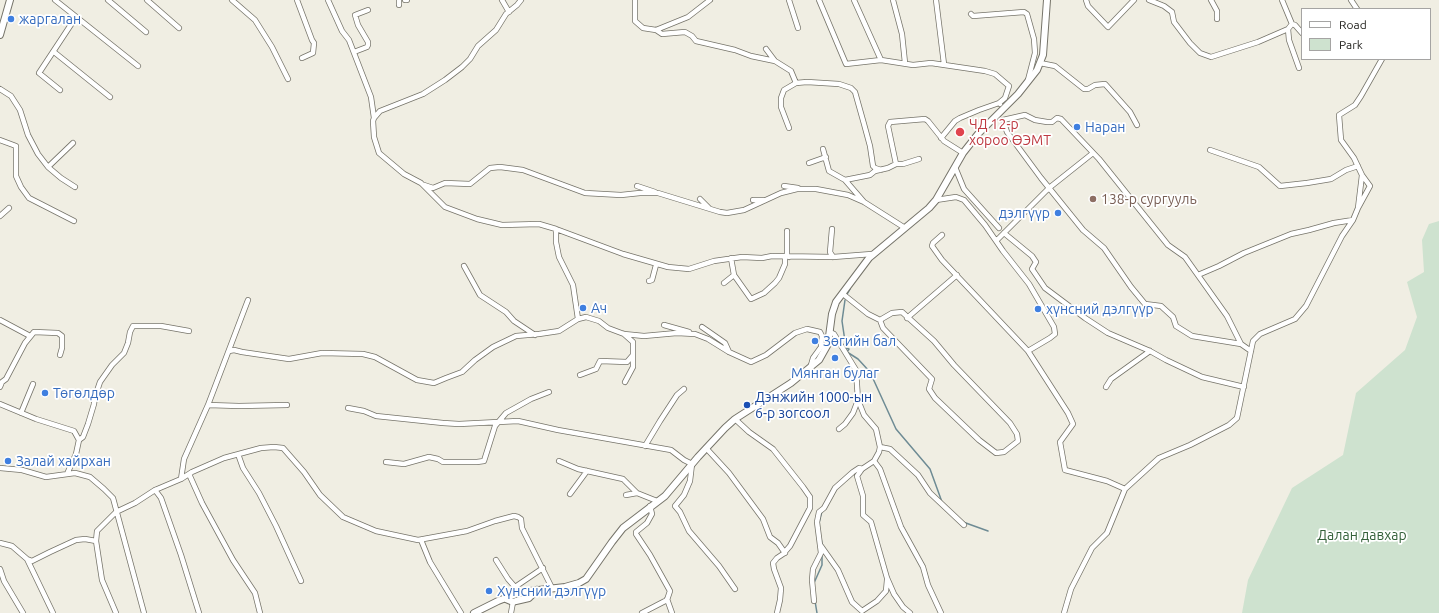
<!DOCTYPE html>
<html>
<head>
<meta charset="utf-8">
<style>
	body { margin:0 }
	#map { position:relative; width:1439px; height:613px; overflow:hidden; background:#f0eee3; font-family:Ubuntu,sans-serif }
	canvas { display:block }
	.legend { position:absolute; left:1301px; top:8px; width:130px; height:52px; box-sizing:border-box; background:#fff; border:1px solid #a5a4a3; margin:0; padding:5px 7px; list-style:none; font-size:12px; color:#1d1c18 }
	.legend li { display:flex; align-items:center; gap:8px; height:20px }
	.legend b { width:20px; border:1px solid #a5a4a3 }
</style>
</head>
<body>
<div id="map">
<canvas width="1439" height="613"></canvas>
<ul class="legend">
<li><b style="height:5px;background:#fff"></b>Road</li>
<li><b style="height:11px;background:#cee2cf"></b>Park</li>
</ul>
</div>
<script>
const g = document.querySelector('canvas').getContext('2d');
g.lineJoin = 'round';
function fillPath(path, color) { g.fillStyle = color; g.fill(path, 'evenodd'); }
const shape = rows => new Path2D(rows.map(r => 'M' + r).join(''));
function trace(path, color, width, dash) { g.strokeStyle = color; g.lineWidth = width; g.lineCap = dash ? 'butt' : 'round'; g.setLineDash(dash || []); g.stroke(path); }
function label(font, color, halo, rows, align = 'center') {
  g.font = font + ' Ubuntu,sans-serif'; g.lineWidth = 3.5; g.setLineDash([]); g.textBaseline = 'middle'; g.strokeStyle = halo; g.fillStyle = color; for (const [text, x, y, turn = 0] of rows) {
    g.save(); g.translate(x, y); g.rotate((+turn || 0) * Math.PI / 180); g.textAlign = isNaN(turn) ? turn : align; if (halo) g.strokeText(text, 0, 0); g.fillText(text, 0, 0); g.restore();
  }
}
fillPath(shape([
	[1439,221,1439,613,1242,613,1248,580,1292,488,1343,455,1356,393,1405,350,1417,317,1407,282,1424,272,1422,240,1429,224]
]), '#cee2cf');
trace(shape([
	[847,294,850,289],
	[845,300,842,321,846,348,849,349,847,352,858,359,870,372,896,429,930,469,942,502],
	[859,379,866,368],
	[831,499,837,488],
	[963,522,988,531],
	[819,523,822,511],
	[821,537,822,545],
	[814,583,822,565,822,555],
	[815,601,817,613]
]), '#6e8b94', 1.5);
const street = shape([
	[55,0,138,66],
	[108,0,146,32],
	[147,0,179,28],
	[232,0,255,20,272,47,288,79],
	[297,0,312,40,314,43,313,53,302,58],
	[328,0,342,31,349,40,371,97,374,118,373,121,374,137,379,153,404,174,421,183,445,207,477,219,502,225,539,224,556,229,623,254,668,267,689,269,714,261,742,257,762,258,772,256,833,257,872,254],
	[399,0,399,5],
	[405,0,407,0],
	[502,0,509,12],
	[635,0,635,21,643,28,656,30,688,17,710,0],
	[789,0,798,28],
	[819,0,846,64,881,60,913,65,931,63,985,71,995,74,1009,86,1005,98,999,103],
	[854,0,881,60],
	[893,0,902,34,905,63],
	[936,0,944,64],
	[1086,0,1088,6,1108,27,1134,0],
	[1149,0,1164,6,1172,12,1174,22,1190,43,1200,53,1211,57,1258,42,1288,29],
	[1211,0,1217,11,1217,19],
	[1282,0,1292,24,1288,29,1289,40,1299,68],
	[1351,0,1357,9],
	[971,14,973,16,1024,12,1027,14,1034,39,1035,53,1028,80],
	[1292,24,1295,25,1302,33],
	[656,30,662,34,685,32,692,36,696,41,735,50,751,56,775,61,791,71,796,83,807,82,839,84,851,88,855,92,864,124,870,146,873,166,875,168,881,170],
	[766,49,775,61],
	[54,52,110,97],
	[354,52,367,47,368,45,368,42,358,25,355,15,368,10],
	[1040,63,1055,66,1084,89,1088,89,1095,85,1105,84,1130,112,1137,125],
	[0,89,11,96,20,110,28,135,38,154,48,167,61,178,75,187],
	[60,90,39,73,76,17],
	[374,118,380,111,423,94,445,80,462,67,470,59,478,46,496,30,506,14,517,5,521,0],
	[789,128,781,107,781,98,784,90,796,83],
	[941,138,955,121,960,118,979,110,999,103,1000,104],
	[0,140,16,146,16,176,21,187,29,198,74,221],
	[823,149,829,171,845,180],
	[1210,150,1259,167,1280,186,1307,183,1331,179,1346,170,1358,166],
	[809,163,826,157],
	[896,164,903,164,919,159],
	[48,167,73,143],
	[955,167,964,189,999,228],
	[1362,175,1358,208,1370,186,1362,175,1354,158,1341,140,1339,115,1355,105,1361,96,1382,59],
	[424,185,433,188,445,183,470,184,490,168,500,167,523,170,585,193,621,195,640,193,658,193,720,212,727,213,744,210,781,193,797,189,816,189,848,195,864,202,905,228],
	[637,186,655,192],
	[784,186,798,188],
	[700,199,709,208],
	[753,200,764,200],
	[936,200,956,197,964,200,985,225,1003,251,1029,284,1054,327,1055,334,1050,338,1028,351],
	[864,202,845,180,870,175,875,171,888,168,896,164,888,126,890,122,925,119,928,121,944,141,963,153],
	[0,216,9,208],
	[832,229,830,252,833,257],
	[787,231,787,256,789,257],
	[1004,233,1032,256,1036,262,1032,269,1045,288,1085,318,1108,333,1150,351,1166,360,1202,377,1244,387],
	[942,235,933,243,932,246,942,260,1028,351,1068,413,1073,424,1060,442,1065,470,1107,481,1125,489],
	[997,240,1049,188,1093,153],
	[731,258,734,275,751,299,764,293,775,283,779,278,785,264,785,257],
	[464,266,480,295,506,312,514,321,535,335],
	[1198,275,1219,266,1244,253,1291,234,1309,230,1334,223,1353,220],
	[649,281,652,280,656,265],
	[724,283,734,275],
	[843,294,868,314,880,320,892,313,902,312,934,341,954,365,1010,423,1017,434,1018,441,1004,452,996,453,979,440,935,398,929,389,932,379,883,328,880,320],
	[907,318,957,275],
	[578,319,586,317,599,321,608,328,624,334,644,336,677,333,695,334,708,339,729,352,751,362,766,355,795,333,807,329,820,332,822,336,821,347,813,358,811,365,812,366],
	[0,320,30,336],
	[664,325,689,332],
	[702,327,725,343,729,352],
	[830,332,834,334,856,370,858,400,864,415,876,429,880,447,879,452,874,461,862,469,857,476,863,496,863,515,871,522,887,578,894,594,903,607,910,613],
	[1241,344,1192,336,1176,326,1173,317,1161,306,1145,304,1131,287,1104,248,1083,230,1041,178,1007,132,1003,120,1025,115,1035,120,1047,122,1052,122,1057,118,1061,119,1099,159,1168,245,1185,257,1227,316,1241,344,1251,351],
	[229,351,234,350,242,352,289,359,322,353,363,354,375,357,417,380,434,383,446,378,462,372,475,360,493,347,516,336,539,334,559,331,578,319,573,285,559,257,556,242,556,229],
	[580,375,596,369,600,361,627,362,633,355,633,342,624,334],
	[625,382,633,367,633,355],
	[0,387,2,382,6,379,25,343,34,332,58,333,62,336,62,348,60,355],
	[1106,387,1111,379,1150,351],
	[0,404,36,419,74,431,79,440,76,454,67,474],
	[208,405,239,406,287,405],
	[348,408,364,411,376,416,443,423,459,424,518,421,558,430,671,450,684,460,692,464,690,481,684,495,675,506,680,512,689,531,719,566,735,589],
	[21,413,33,384],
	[735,419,749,432,773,449,803,487,810,497,810,508,790,546,783,554,777,558,773,563,774,569,781,588,780,600,777,613],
	[839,429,845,424,853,413,858,400],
	[79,440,83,437,88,424,94,404,95,397,100,382,112,365,124,353,128,343,130,332,133,326,161,326,189,331],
	[645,446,660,421,677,395,684,389],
	[880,447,890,449,918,475,930,493,964,525],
	[706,448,729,473,763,519,770,537,778,543,785,553],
	[238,454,243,468,259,493,276,526,301,581],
	[559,461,578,469,623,479,637,493,657,501],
	[874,461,880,469,901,527,923,567,928,585,941,613],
	[386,462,404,464,429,457,438,459,443,462,477,462,484,461,495,426,506,413,531,399,549,392],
	[0,468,22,470,46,477,75,473,90,477,104,489,113,498,144,613],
	[189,474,202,503,233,560,255,593,260,613],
	[181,479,184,459,208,405,248,300],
	[155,490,161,498,181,555,199,613],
	[570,494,587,471],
	[626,495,637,493],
	[421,540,430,562,461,613],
	[0,543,12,546,27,559,53,613],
	[821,546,838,570,852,602,862,611,877,601,886,591,887,580],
	[27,559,32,561,50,552,76,540,85,539,96,541],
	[496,560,508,579,515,587],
	[0,569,4,581,23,613],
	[506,598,515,587,543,568],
	[667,599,672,613],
	[814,601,812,580,813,569,821,553,817,522,819,512,824,508,835,488,853,472,859,468,862,469],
	[116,613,102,580,96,541,97,531,116,512,135,503,155,490,181,479,192,472,224,458,261,448,274,447,283,448,304,472,320,495,343,517,376,531,418,540,467,531,495,521,514,516,518,517,521,519,522,528,552,588],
	[511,613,513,602],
	[642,613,667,600,670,591,650,555,636,534,636,532,647,523,652,514,650,506],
	[1064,613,1071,589,1092,548,1107,533,1125,489,1159,458,1190,445,1229,425,1237,418,1253,341,1260,334,1295,319,1306,306,1342,236,1353,220,1358,208]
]);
const secondary = shape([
	[0,35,10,0],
	[506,599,513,602,516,601,529,598,537,590],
	[474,613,498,601,521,592,565,587,579,583,586,579,612,542,623,528,665,496,698,457,725,428,735,419,791,383,819,360,828,344,832,314,836,302,869,258,929,208,936,200,963,153,978,134,1018,94,1037,70,1043,55,1047,0]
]);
trace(street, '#76746a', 6);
trace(secondary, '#76746a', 8);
trace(street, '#fff', 4.5);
trace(secondary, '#fff', 6);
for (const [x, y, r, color] of [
	[11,19,4,"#3f7fe0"],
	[1077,127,4,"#3f7fe0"],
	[960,132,5,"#e0444e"],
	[1093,199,4,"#8d6e63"],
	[1058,213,4,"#3f7fe0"],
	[583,308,4,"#3f7fe0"],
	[1038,309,4,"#3f7fe0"],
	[815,341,4,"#3f7fe0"],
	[835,358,4,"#3f7fe0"],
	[45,393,4,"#3f7fe0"],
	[747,405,4,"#1a4fb4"],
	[8,461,4,"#3f7fe0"],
	[489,591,4,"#3f7fe0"]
]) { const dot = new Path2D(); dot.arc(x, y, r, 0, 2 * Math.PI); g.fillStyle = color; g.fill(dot); trace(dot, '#fff', 1.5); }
label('14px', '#366cbe', '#fff', [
	["жаргалан",19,19],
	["Наран",1085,127],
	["дэлгүүр",1050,213,"right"],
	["Ач",591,308],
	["хүнсний дэлгүүр",1046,309],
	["Зөгийн бал",823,341],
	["Мянган булаг",835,373,"center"],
	["Төгөлдөр",53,393],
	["Залай хайрхан",16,461],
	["Хүнсний дэлгүүр",497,591]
], 'left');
label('14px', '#be3a42', '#fff', [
	["ЧД 12-р",969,124],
	["хороо ӨЭМТ",969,140]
], 'left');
label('14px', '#785e54', '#fff', [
	["138-р сургууль",1101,199]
], 'left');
label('14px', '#164399', '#fff', [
	["Дэнжийн 1000-ын",755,397],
	["6-р зогсоол",755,413]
], 'left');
label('14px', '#346039', '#fff', [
	["Далан давхар",1362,535]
]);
</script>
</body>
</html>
